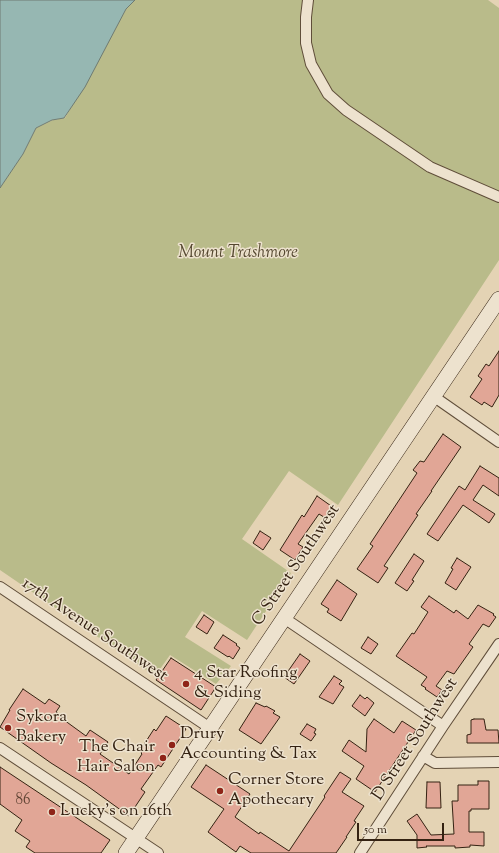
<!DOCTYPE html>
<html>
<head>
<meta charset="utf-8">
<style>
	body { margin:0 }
	#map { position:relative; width:499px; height:853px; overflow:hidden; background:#e4d3b4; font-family:"Sorts Mill Goudy",serif }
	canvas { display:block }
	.scale { position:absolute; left:357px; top:823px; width:87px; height:18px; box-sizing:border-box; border:2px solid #342212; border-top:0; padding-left:5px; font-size:12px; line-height:14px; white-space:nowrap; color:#342212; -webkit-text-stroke:3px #ede2ce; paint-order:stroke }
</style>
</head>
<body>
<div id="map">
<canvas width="499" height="853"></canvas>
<div class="scale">50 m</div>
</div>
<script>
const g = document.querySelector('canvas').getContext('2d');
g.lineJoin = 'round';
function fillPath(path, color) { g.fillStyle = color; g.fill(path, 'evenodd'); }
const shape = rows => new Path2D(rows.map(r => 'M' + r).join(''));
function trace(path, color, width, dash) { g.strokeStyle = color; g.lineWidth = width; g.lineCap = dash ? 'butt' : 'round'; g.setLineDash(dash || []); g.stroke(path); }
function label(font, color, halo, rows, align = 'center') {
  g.font = font + ' "Sorts Mill Goudy",serif'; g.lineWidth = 3; g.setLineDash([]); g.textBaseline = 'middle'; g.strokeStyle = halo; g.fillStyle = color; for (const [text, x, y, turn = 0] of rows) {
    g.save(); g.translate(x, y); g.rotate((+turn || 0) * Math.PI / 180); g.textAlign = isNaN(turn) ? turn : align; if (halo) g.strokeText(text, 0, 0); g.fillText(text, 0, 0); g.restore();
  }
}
fillPath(shape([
	[135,0,488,0,499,8,499,260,338,505,289,471,242,539,291,573,247,640,202,611,185,637,231,666,216,684,170,655,155,676,0,570,0,188,23,154,36,128,53,120,65,118,126,9]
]), '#b9bb8a');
const water = shape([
	[0,0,135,0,126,9,85,87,64,118,52,120,36,128,23,154,0,188,0,0]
]);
fillPath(water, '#96b7b2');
trace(water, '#6f7b72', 1);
const building = shape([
	[499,351,499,395,492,407,484,402,482,405,470,397,482,379,478,376,486,364,489,366,499,351],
	[443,434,461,447,431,491,432,491,416,514,418,515,384,566,388,568,378,583,357,569,373,546,370,544,417,473,413,470,420,461,424,462,443,434],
	[480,466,499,478,499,496,483,485,473,500,495,514,489,523,463,505,438,541,427,534,459,486,465,490,480,466],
	[317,496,334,508,327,519,319,514,298,544,303,547,295,560,280,550,302,515,304,517,317,496],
	[260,531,271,538,263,550,253,543,260,531],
	[414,554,424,561,412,580,414,581,407,591,395,583,414,554],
	[457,558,471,567,456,590,445,583,453,569,451,568,457,558],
	[337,580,357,594,341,621,327,612,329,609,321,604,337,580],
	[429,596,454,613,456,610,468,619,478,605,494,614,493,615,496,617,489,627,483,624,469,644,473,647,454,674,447,671,436,686,442,690,437,697,425,689,426,688,421,685,427,677,396,656,412,633,414,634,428,612,421,607,429,596],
	[204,615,214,622,207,634,196,627,204,615],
	[223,635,237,644,236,645,240,648,233,659,229,656,228,657,214,648,223,635],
	[368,637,378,644,371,654,361,648,368,637],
	[300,654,310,661,294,684,284,677,300,654],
	[171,658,216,687,201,710,156,680,171,658],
	[334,676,342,681,339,684,344,687,333,704,319,697,334,676],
	[23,689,45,704,49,699,60,706,56,712,65,718,64,720,86,736,90,730,108,742,100,754,129,774,142,754,141,753,143,750,141,749,154,729,156,731,166,716,186,729,161,767,158,765,141,789,145,792,129,816,86,785,51,763,0,727,10,710,9,710,23,689],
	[360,695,365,699,367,697,374,703,365,716,352,706,360,695],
	[256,703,265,707,266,706,275,711,273,713,280,717,261,744,239,730,256,703],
	[374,719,394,733,402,721,416,730,375,792,356,779,364,766,342,751,349,740,366,752,367,729,374,719],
	[474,719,484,719,486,730,498,730,499,743,467,743,467,735,471,734,471,720,474,719],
	[307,724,316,729,314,733,316,734,311,741,300,734,307,724],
	[206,765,250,794,235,817,259,834,260,832,289,851,325,797,324,796,340,772,351,779,342,792,364,806,354,821,356,822,346,837,347,837,336,853,251,853,240,846,236,852,208,832,224,809,191,787,206,765],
	[0,767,110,840,101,853,35,853,26,847,30,841,15,831,22,820,0,804,0,767],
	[478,781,489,781,489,809,471,809,471,811,469,811,469,832,484,832,484,846,470,845,470,847,455,848,455,846,426,846,427,847,417,848,417,835,407,821,417,814,431,835,454,834,452,801,458,801,458,785,478,785,478,781],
	[427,782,440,782,441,808,426,808,427,782]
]);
fillPath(building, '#e1a696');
trace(building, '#342212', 1);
const street = shape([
	[308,0,306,17,306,43,311,64,328,94,346,110,430,167,499,197],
	[433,396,499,442],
	[0,587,210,728],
	[284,618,443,726],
	[0,748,158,853],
	[423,756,435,763,499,762],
	[360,853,443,726,499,644]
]);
const secondary = shape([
	[126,853,499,299]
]);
trace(street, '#604e3a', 12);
trace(secondary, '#342212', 16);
trace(street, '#ede2ce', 10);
trace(secondary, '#ede2ce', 15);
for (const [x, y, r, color] of [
	[186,684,4,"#8f2418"],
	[8,728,4,"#8f2418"],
	[172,745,4,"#8f2418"],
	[163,758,4,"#8f2418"],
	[220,791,4,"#8f2418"],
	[52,812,4,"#8f2418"]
]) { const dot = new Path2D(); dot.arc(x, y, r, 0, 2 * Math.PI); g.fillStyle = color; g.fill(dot); trace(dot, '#ede2ce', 1.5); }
label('15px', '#5f4333', null, [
	["86",23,801]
]);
label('italic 17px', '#554830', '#ede2ce', [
	["Mount Trashmore",238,254]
]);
label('17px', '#342212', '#ede2ce', [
	["C Street Southwest",297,566,-56],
	["17th Avenue Southwest",94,631,34],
	["D Street Southwest",416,740,-57]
]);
label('17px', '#342212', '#ede2ce', [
	["4 Star Roofing",194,674],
	["& Siding",194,694],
	["Sykora",16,718],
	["Bakery",16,738],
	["Drury",180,735],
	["Accounting & Tax",180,755],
	["The Chair",155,748,"right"],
	["Hair Salon",155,768,"right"],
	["Corner Store",228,781],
	["Apothecary",228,801],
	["Lucky's on 16th",60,812]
], 'left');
</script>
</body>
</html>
